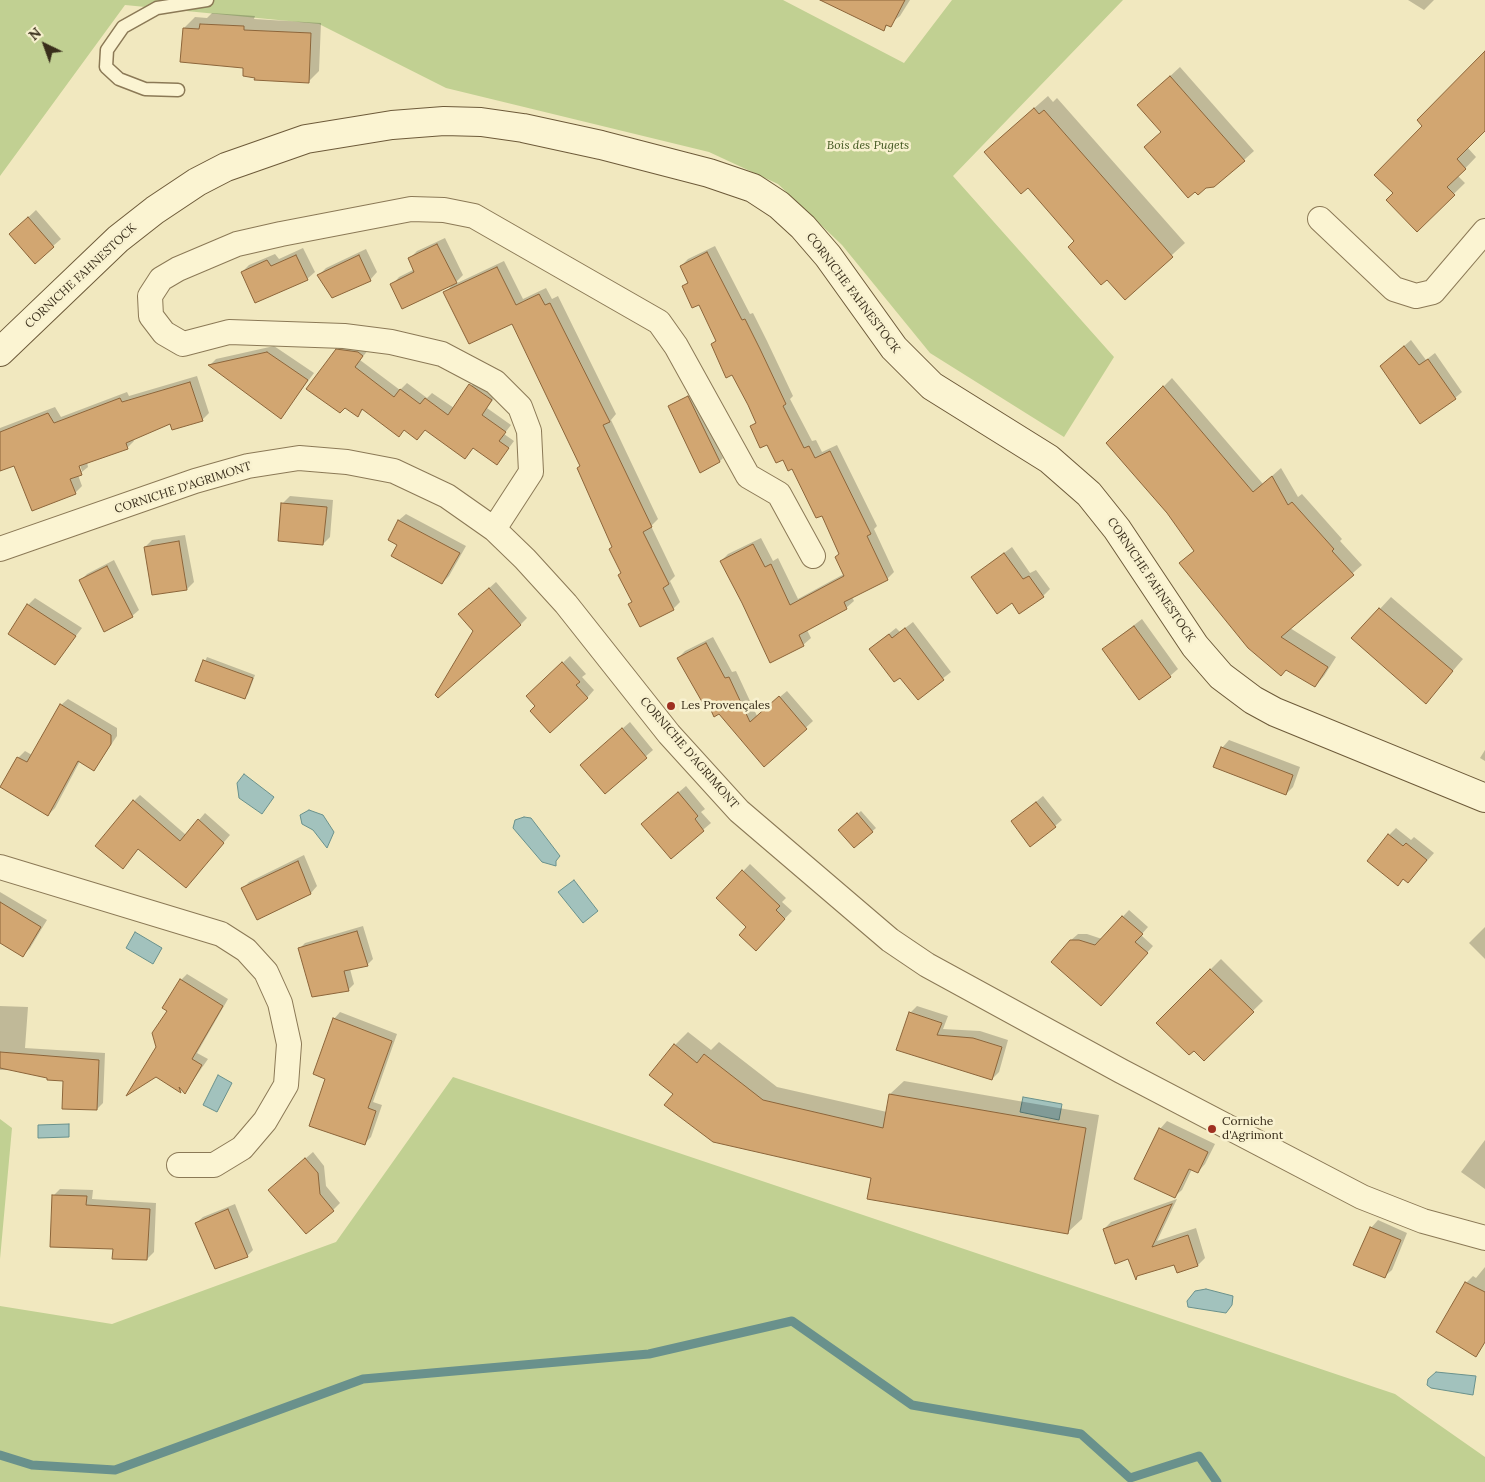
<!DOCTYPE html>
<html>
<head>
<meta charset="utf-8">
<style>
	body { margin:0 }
	#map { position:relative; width:1485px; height:1482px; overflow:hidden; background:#f1e8bf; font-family:Lora,serif }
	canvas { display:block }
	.north { position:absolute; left:20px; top:20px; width:50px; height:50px; -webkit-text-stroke:4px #f8f1cf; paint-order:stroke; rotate:318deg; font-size:14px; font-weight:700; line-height:20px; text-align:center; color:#392e1b }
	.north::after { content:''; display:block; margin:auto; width:18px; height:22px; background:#392e1b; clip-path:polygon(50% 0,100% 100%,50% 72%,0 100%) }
</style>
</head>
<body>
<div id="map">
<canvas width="1485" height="1482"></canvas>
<div class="north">N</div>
</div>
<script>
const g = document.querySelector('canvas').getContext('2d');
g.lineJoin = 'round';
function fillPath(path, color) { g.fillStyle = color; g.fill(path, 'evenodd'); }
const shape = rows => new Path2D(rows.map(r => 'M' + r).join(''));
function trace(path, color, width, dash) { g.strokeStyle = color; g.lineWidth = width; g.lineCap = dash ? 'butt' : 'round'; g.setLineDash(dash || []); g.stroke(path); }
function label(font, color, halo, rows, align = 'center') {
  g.font = font + ' Lora,serif'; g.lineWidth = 5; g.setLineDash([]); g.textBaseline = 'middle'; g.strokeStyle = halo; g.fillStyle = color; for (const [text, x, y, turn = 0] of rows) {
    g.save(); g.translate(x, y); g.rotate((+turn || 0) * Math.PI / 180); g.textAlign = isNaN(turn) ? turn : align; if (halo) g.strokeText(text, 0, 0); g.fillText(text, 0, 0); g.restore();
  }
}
fillPath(shape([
	[0,0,783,0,904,63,952,0,1123,0,953,176,1114,357,1064,437,930,353,842,245,778,184,709,152,446,88,319,24,125,5,0,176],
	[453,1077,1395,1394,1485,1457,1485,1482,0,1482,0,1306,112,1324,336,1242],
	[0,1119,12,1128,0,1259]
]), '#c1d092');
const water = shape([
	[244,774,274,797,262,814,239,798,237,783,244,774],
	[309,810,323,815,334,832,327,848,313,830,302,824,300,815,309,810],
	[524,817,531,818,560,856,556,861,556,866,542,862,513,828,515,820,524,817],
	[574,880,598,911,583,923,558,892,574,880],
	[135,932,162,948,153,964,126,948,135,932],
	[218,1075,232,1083,217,1112,203,1105,218,1075],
	[1023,1097,1062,1104,1059,1120,1020,1112,1023,1097],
	[69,1124,69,1137,38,1138,38,1125,69,1124],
	[1206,1289,1233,1296,1232,1305,1226,1313,1188,1307,1187,1301,1195,1291,1206,1289],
	[1436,1372,1476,1376,1473,1395,1431,1388,1427,1385,1428,1379,1436,1372]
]);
fillPath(water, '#a2c2bd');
trace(water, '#69918c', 1);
fillPath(shape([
	[823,0,910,0,900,16,883,29],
	[1408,0,1434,0,1424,10],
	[212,13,255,16,254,19,321,23,319,71,308,82,256,77,184,28,195,17,207,18],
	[1485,53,1485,129,1467,147,1476,157,1458,176,1465,183,1417,230,1394,193,1423,126],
	[1180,67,1254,151,1244,160,1162,131,1139,105],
	[1048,96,1053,102,1057,98,1185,243,1125,298,1028,187,998,140],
	[36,210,61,239,35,262,18,227],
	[445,238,463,275,453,285,504,261,523,299,546,288,552,299,558,296,616,414,611,420,658,519,651,526,675,576,670,581,680,602,673,609,630,604,633,601,581,465,513,322,445,293,454,283,392,285,399,277,415,269,410,258,417,251],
	[715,246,750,314,753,313,767,341,793,396,790,399,812,441,816,440,822,452,837,445,877,526,874,529,894,572,887,579,852,597,854,601,846,608,807,630,811,638,803,645,744,602,721,561,728,554,761,538,773,561,778,558,798,599,844,574,840,553,822,515,793,468,751,427,757,421,733,373,712,345,717,340,699,304,683,286,688,282,681,266,688,259],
	[303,248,315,272,307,279,242,272,249,265,275,254,279,259],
	[366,249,377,272,370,280,319,275,326,268],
	[1411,340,1426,360,1435,353,1462,392,1455,398,1388,360],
	[343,344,369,349,360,360,400,390,407,383,427,398,432,393,454,408,477,379,498,393,487,408,511,425,504,434,514,441,497,464,474,447,465,458,426,429,417,438,404,429,364,409,357,415,337,350],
	[274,346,314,373,281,417,210,365,216,359],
	[197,376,209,413,202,420,171,423,133,439,134,441,127,448,87,462,88,467,78,475,82,486,75,493,15,464,0,469,0,428,55,407,61,417,127,392,129,396],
	[78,460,82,471,79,471],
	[1172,378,1263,484,1281,468,1298,497,1302,494,1342,539,1340,541,1362,565,1290,628,1336,657,1324,676,1315,686,1181,563,1195,550,1168,513,1108,443],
	[692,394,723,458,720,461,670,406],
	[290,496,333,500,330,537,323,544,282,504],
	[406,514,466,546,449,576,442,583,399,544,389,539,399,520],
	[185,535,194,582,187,589,145,547,152,540],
	[1012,547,1030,573,1036,570,1050,589,1043,596,1012,602,972,577],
	[114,560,139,610,132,616,80,581,87,574],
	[496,582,527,618,520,625,474,631,467,608],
	[1391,597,1463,659,1426,702,1353,638],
	[35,598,82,628,55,663,28,605],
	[1142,619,1178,669,1170,676,1103,649],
	[913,622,951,672,918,698,900,676,870,649,896,628,900,632],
	[713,637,732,672,736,671,757,716,787,691,813,721,764,766,678,658,685,651],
	[570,656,586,674,582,677,594,690,587,698,537,706,535,689],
	[207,657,255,675,248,694,245,697,197,680],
	[68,699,117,728,117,736,94,770,80,761,55,808,48,815,1,787,18,758,25,751,32,755,61,705],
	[630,722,653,750,605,792,581,765],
	[1229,740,1300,767,1293,787,1286,794,1222,748],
	[1485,750,1485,761,1480,758],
	[686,786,705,809,701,812,711,823,671,857,650,817],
	[140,795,186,835,205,813,230,835,192,880,139,848,129,860,134,801],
	[1043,796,1062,820,1055,826,1013,821],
	[861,811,876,828,855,846,843,827],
	[1396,828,1411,840,1414,837,1434,853,1408,882,1389,835],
	[304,855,317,886,311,893,257,918,243,888,249,882],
	[750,864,786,898,782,902,792,911,763,942,718,898],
	[0,892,47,920,30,948,23,955,0,941],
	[1129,910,1148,927,1141,935,1153,946,1108,997,1070,941,1078,934,1087,934,1102,939],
	[363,926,373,959,367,965,350,969,354,984,348,990,299,949,305,943],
	[1485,927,1485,959,1469,943],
	[1221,959,1263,1001,1204,1059,1157,1023],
	[187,974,228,999,197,1053,208,1059,185,1092,156,1076,157,1047,181,980],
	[0,1006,28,1007,25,1048,105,1053,103,1103,97,1109,64,1080,14,1070,0,1070],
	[917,1006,948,1016,943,1029,980,1031,1008,1040,999,1072,992,1079,897,1049,910,1013],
	[340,1012,397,1034,373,1102,382,1105,371,1137,365,1143,327,1079,334,1019],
	[688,1032,711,1050,719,1042,777,1087,887,1112,890,1094,904,1081,1099,1115,1082,1219,1068,1232,873,1177,675,1093,675,1045],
	[1167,1121,1215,1144,1205,1164,1198,1172,1192,1169,1182,1190,1174,1197,1160,1129],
	[1485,1140,1485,1189,1461,1172],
	[313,1152,324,1166,326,1186,340,1203,333,1210,277,1183],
	[60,1189,93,1190,92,1199,156,1203,154,1252,147,1259,53,1196],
	[1177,1199,1157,1241,1196,1228,1205,1258,1198,1265,1178,1272,1175,1263,1140,1274,1136,1278,1129,1257,1104,1229,1111,1222],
	[235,1204,253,1250,247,1256,196,1223,203,1217],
	[1378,1220,1407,1233,1392,1270,1384,1277,1371,1228],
	[1485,1267,1485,1335,1466,1283,1473,1276,1476,1278]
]), '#0003');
trace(shape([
	[0,1455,32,1465,115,1470,363,1379,649,1354,792,1321,912,1405,1081,1434,1130,1478,1199,1456,1217,1482]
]), '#69918c', 9);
const building = shape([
	[820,0,905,0,891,27,886,25,884,31,820,0],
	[200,24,244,26,244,30,311,33,309,83,254,80,255,78,243,76,243,68,180,62,183,28,199,29,200,24],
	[1485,51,1485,131,1457,159,1466,169,1447,187,1455,195,1417,232,1386,200,1393,193,1374,175,1422,126,1417,120,1485,51],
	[1170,76,1245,161,1214,187,1206,188,1198,195,1195,192,1188,198,1144,147,1161,132,1137,105,1170,76],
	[1034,108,1039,114,1044,110,1173,257,1125,300,1107,280,1101,285,1068,247,1074,241,1028,188,1021,194,984,152,1034,108],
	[28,217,54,247,35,264,9,234,28,217],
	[437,244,457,283,402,309,390,284,414,272,408,258,437,244],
	[707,252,742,320,745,319,760,349,786,404,783,406,804,448,809,446,815,458,830,451,871,534,867,536,888,580,844,602,847,609,799,635,804,646,770,663,742,603,720,561,753,544,765,567,771,564,790,605,844,576,835,557,839,554,822,516,816,518,792,469,788,471,783,460,776,463,767,445,760,448,750,426,756,423,748,405,732,375,726,378,711,344,716,341,699,305,692,308,682,286,688,283,680,266,707,252],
	[296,255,308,280,255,303,241,272,267,260,271,266,296,255],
	[359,255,371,281,332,298,317,275,359,255],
	[497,267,516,305,539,294,545,305,550,303,610,422,603,425,652,527,643,532,669,584,663,588,674,610,640,627,628,604,632,602,618,575,621,573,609,549,612,547,577,468,580,466,512,324,469,344,443,292,497,267],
	[1404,346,1419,365,1428,359,1456,399,1420,424,1380,366,1404,346],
	[336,349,358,352,363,356,355,367,394,397,400,389,420,404,425,398,448,415,469,384,492,400,482,415,506,432,499,441,509,448,497,465,473,448,465,459,425,430,417,440,404,430,399,437,362,409,358,417,345,408,340,413,306,389,336,349],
	[267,352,308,380,281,419,208,365,267,352],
	[190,382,203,421,172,430,170,424,126,443,128,449,79,466,82,475,70,479,76,494,32,511,14,466,0,471,0,432,48,413,54,423,120,398,122,402,190,382],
	[1163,386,1253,492,1272,476,1288,505,1292,502,1334,549,1332,551,1354,575,1281,637,1328,667,1315,687,1286,670,1281,676,1248,648,1179,563,1194,551,1167,513,1106,443,1163,386],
	[688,396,720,462,700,473,668,406,688,396],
	[281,503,327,507,323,545,278,541,281,503],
	[398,520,460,553,442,584,391,556,397,545,388,540,398,520],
	[179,541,187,590,152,595,144,547,179,541],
	[1004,553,1023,579,1029,576,1044,597,1019,614,1012,603,997,614,971,577,1004,553],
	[107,566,133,617,104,632,79,580,107,566],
	[489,588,521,625,438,698,435,695,473,631,458,614,489,588],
	[27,604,76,636,55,665,8,634,27,604],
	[1379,608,1453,671,1426,704,1351,638,1379,608],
	[1134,626,1171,677,1139,700,1102,649,1134,626],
	[905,628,944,680,918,700,900,678,894,682,869,649,889,634,892,638,905,628],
	[706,643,725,678,729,677,750,722,779,696,807,729,764,767,719,714,714,717,709,706,705,707,677,658,706,643],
	[203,660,253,678,245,699,195,681,203,660],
	[562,662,580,682,576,685,588,698,550,733,530,711,535,706,526,696,562,662],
	[60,704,111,735,111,744,94,771,78,761,48,816,0,787,17,757,27,762,60,704],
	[622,728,647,758,605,794,580,765,622,728],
	[1221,747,1293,775,1286,795,1213,767,1221,747],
	[678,792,698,816,695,819,704,831,671,859,641,824,678,792],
	[133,800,180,841,198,819,224,843,186,888,138,849,123,869,95,846,133,800],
	[1036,802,1056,827,1030,847,1011,821,1036,802],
	[857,813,873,832,854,848,838,830,857,813],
	[1388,834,1403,846,1406,843,1427,860,1408,883,1403,879,1398,886,1367,861,1388,834],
	[298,861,311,894,257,920,241,888,298,861],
	[742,870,780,906,776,910,785,919,756,951,739,935,746,927,716,898,742,870],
	[0,902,41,927,23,957,0,943,0,902],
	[1122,916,1143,934,1135,942,1148,953,1101,1006,1051,962,1070,940,1079,940,1095,945,1122,916],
	[357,931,368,966,344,971,349,991,312,997,298,948,357,931],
	[1210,969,1254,1012,1204,1061,1194,1051,1189,1055,1156,1023,1210,969],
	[180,979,223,1006,192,1059,202,1065,185,1094,179,1087,181,1093,156,1077,126,1096,156,1047,152,1033,167,1011,162,1008,180,979],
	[909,1012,942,1023,937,1035,973,1038,1002,1047,992,1080,896,1050,909,1012],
	[333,1018,392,1041,368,1108,376,1111,365,1145,309,1126,325,1079,313,1074,333,1018],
	[674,1044,697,1063,704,1054,763,1100,883,1128,889,1094,1086,1128,1068,1234,867,1199,871,1178,713,1142,664,1105,673,1094,649,1075,674,1044],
	[0,1052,99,1060,97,1110,62,1109,63,1081,47,1080,47,1078,0,1068,0,1052],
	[1159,1128,1208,1152,1198,1173,1189,1169,1175,1198,1134,1179,1159,1128],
	[305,1158,318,1173,320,1194,334,1211,306,1234,268,1190,305,1158],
	[52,1195,87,1196,86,1205,150,1209,147,1260,112,1259,113,1249,50,1247,52,1195],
	[1172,1204,1152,1247,1188,1235,1198,1266,1177,1273,1174,1265,1137,1276,1136,1280,1128,1259,1115,1264,1103,1229,1172,1204],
	[228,1209,248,1257,215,1269,195,1223,228,1209],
	[1370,1227,1401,1240,1385,1278,1353,1265,1370,1227],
	[1465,1282,1485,1292,1485,1342,1476,1357,1436,1332,1465,1282]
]);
fillPath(building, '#d2a671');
trace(building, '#8c653a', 1);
const lane = shape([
	[178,90,145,89,119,79,106,67,107,50,123,27,157,8,207,0]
]);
const street = shape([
	[1320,219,1394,289,1416,296,1433,292,1485,231],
	[494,529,531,472,529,431,520,407,495,382,442,354,391,342,344,336,229,332,183,344,164,333,151,316,150,296,161,279,178,269,237,244,281,234,411,209,444,210,474,216,659,322,676,346,748,476,779,494,813,556],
	[0,549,195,481,248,466,299,458,347,462,394,471,447,496,494,529,525,559,566,604,669,734,739,811,890,940,927,965,1121,1071,1362,1197,1423,1221,1485,1238],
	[0,867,221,934,246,950,266,972,280,1003,289,1044,286,1085,265,1121,242,1148,214,1165,179,1165]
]);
const secondary = shape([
	[0,352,118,239,155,210,197,182,226,167,306,139,392,125,444,121,481,122,523,128,601,145,709,173,753,188,779,205,803,227,828,256,894,348,932,386,1049,459,1089,494,1117,529,1195,646,1221,676,1253,700,1275,712,1485,798]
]);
trace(lane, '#8b7956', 15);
trace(street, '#8b7956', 26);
trace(secondary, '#6d5a39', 30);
trace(lane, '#fbf4d2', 12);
trace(street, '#fbf4d2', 24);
trace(secondary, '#fbf4d2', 28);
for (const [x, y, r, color] of [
	[671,706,5,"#9f3021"],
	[1212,1129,5,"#9f3021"]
]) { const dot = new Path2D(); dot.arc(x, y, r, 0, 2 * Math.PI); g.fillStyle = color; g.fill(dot); trace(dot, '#f8f1cf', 2); }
label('italic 12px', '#425720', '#f8f1cf', [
	["Bois des Pugets",868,146]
]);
label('12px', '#392e1b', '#f8f1cf', [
	["CORNICHE FAHNESTOCK",81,276,-43],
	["CORNICHE FAHNESTOCK",853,293,53],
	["CORNICHE D'AGRIMONT",183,488,-18],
	["CORNICHE FAHNESTOCK",1151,580,56],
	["CORNICHE D'AGRIMONT",689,753,49]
]);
label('12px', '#392e1b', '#f8f1cf', [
	["Les Provençales",681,706],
	["Corniche",1222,1122],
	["d'Agrimont",1222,1136]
], 'left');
</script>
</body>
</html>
